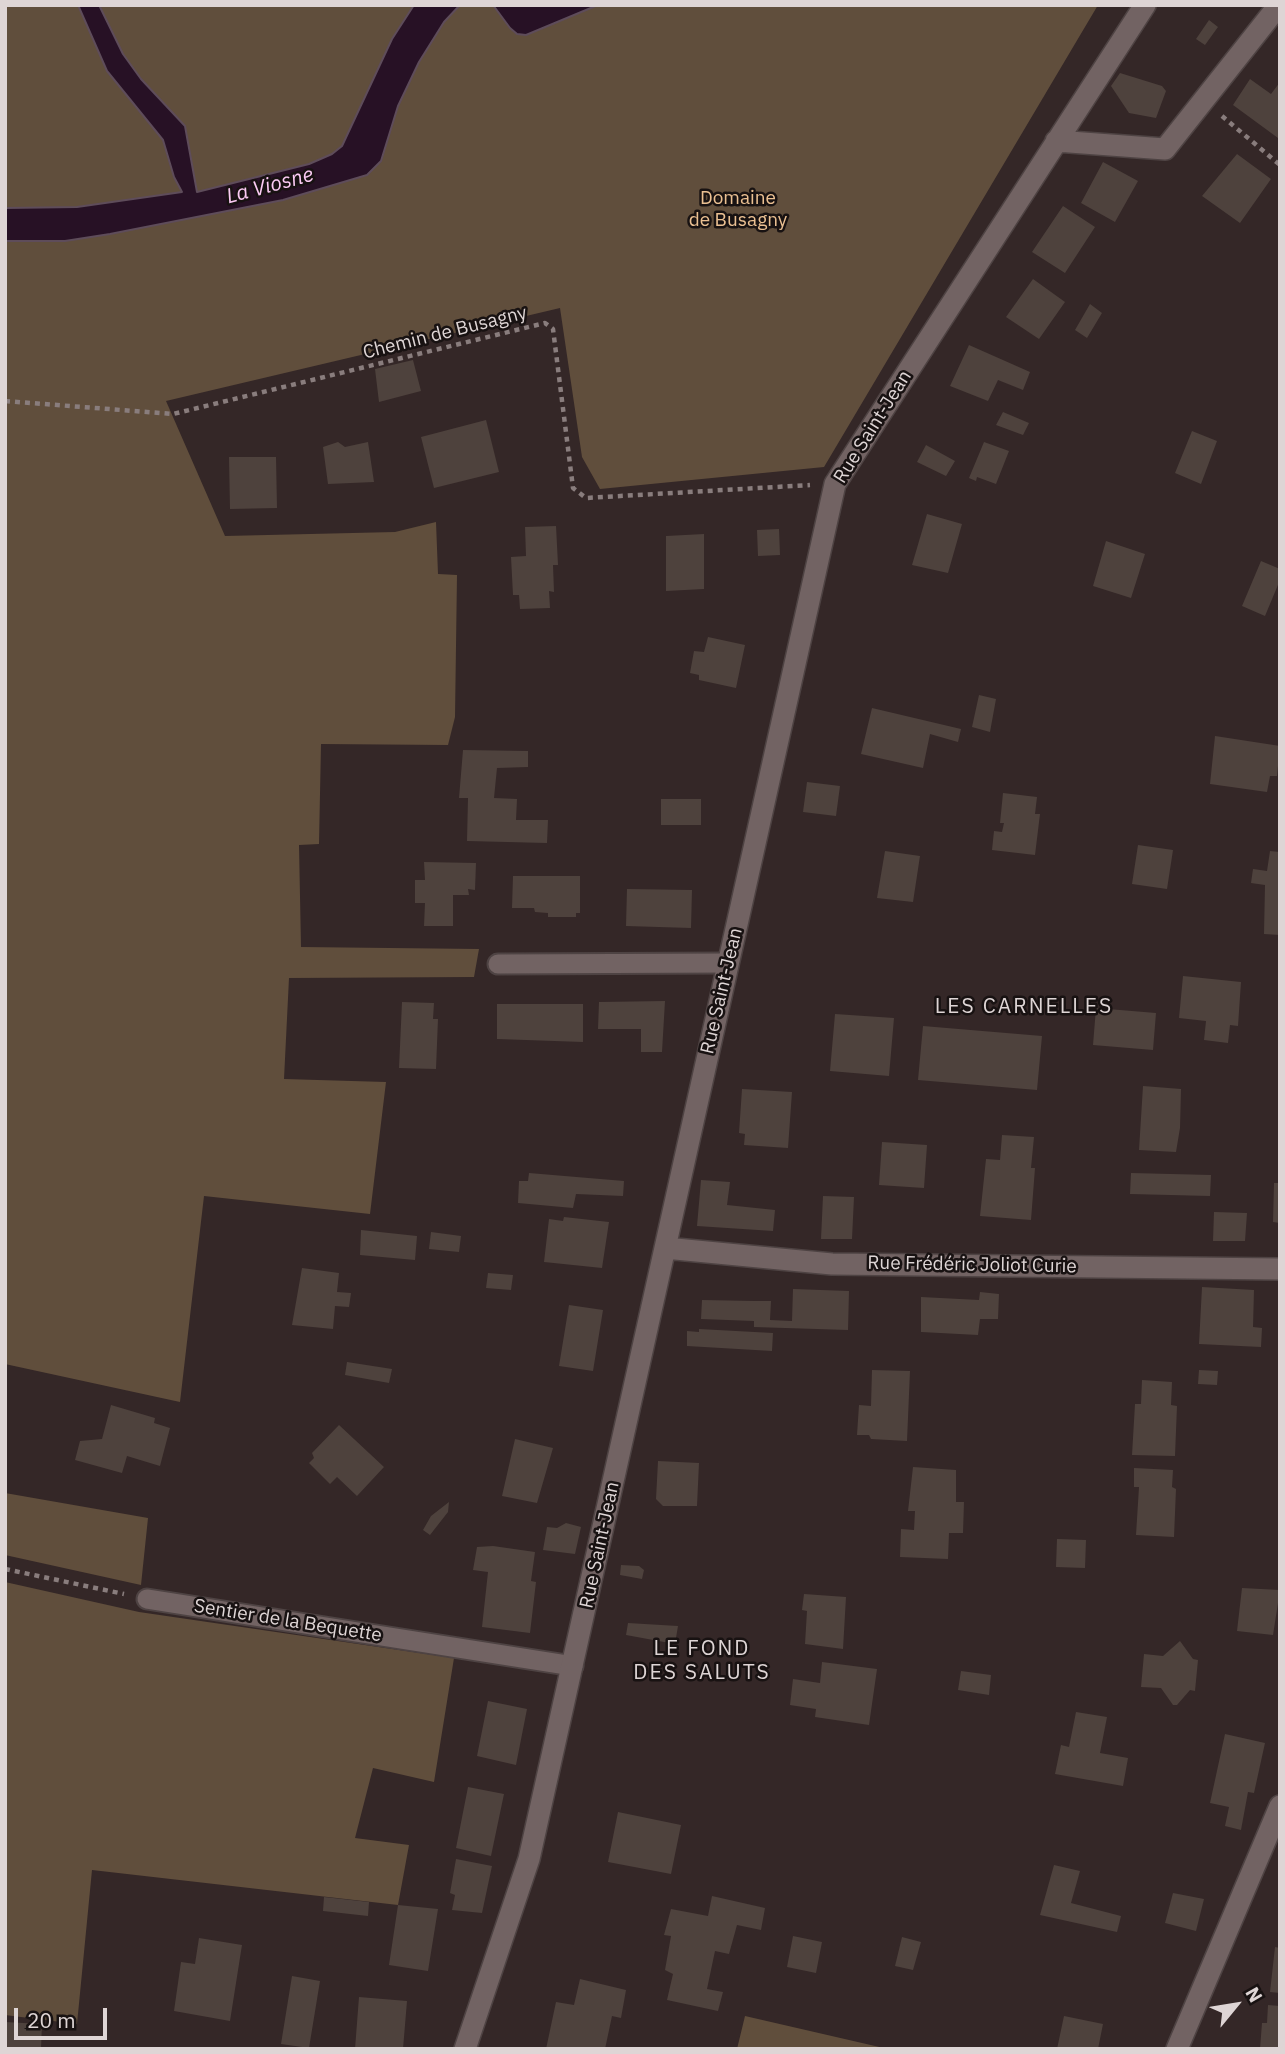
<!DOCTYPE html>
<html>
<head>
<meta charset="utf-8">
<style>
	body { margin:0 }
	#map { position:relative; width:1285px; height:2054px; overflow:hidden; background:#342727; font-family:"IBM Plex Sans",sans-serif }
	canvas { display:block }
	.frame { position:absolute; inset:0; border:7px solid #ded5d5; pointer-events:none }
	.north { position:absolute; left:1201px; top:1970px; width:70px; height:70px; -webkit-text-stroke:5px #181212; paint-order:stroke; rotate:60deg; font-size:19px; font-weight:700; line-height:28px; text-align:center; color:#ded5d5 }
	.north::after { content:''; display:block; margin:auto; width:24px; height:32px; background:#ded5d5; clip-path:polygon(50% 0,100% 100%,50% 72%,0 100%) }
	.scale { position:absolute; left:14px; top:2008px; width:93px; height:32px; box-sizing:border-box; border:4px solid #ded5d5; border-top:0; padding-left:9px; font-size:21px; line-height:24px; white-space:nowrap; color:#ded5d5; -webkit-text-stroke:5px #181212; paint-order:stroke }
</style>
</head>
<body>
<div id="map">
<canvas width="1285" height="2054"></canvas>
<div class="frame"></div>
<div class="north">N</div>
<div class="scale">20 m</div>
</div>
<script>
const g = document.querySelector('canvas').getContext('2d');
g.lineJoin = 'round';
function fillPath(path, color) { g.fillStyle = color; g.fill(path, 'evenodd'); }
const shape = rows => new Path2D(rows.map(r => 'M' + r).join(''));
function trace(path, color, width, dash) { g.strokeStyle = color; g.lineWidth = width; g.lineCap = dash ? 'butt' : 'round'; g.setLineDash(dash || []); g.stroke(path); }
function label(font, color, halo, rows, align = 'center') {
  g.font = font + ' "IBM Plex Sans",sans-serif'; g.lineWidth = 5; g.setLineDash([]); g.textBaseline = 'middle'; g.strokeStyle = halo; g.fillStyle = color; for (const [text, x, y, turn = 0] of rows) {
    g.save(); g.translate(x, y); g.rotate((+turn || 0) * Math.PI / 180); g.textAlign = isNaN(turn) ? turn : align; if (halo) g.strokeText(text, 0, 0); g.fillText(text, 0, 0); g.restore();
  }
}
fillPath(shape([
	[5,5,1098,5,824,467,600,489,582,457,560,308,166,401,225,536,395,532,436,522,438,574,457,575,455,717,448,745,321,744,319,844,299,845,301,947,479,949,474,977,289,978,284,1079,386,1082,370,1214,204,1196,180,1402,5,1364],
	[5,1493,148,1518,141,1585,5,1555],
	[5,1582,139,1612,454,1658,434,1782,373,1768,355,1838,409,1845,398,1905,92,1870,77,2024,5,2015],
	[745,2016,888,2049,737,2049]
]), '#604e3c');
const water = shape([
	[78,5,99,5,123,54,141,79,185,126,197,192,309,164,332,154,342,146,392,39,414,5,460,5,444,22,419,62,398,106,381,161,367,175,283,200,110,234,65,241,5,241,5,208,77,207,182,192,174,177,163,140,107,71,78,5],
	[493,5,523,6,598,5,526,35,517,34,510,28,493,5]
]);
fillPath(water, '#271125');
trace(water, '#5e4c5a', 2);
fillPath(shape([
	[1209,20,1218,27,1205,45,1196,39],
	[1120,73,1162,86,1166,91,1156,118,1129,113,1111,86],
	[1250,79,1271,94,1280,82,1278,138,1233,105],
	[1237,154,1271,179,1240,223,1202,196],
	[1103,162,1138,181,1115,222,1081,203],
	[1063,206,1095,227,1065,273,1032,252],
	[1033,279,1065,302,1039,339,1006,317],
	[1090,304,1102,313,1087,338,1075,330],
	[969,345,1030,372,1023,390,998,380,988,401,950,386],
	[413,360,421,391,379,402,375,369],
	[1003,412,1029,423,1023,435,996,425],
	[486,420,499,472,434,488,421,437],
	[1192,431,1217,441,1201,484,1175,473],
	[338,442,345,447,368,442,374,482,328,484,323,447],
	[984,442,1009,451,996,484,977,477,976,481,969,478],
	[926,445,955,461,946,476,917,462],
	[229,457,276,457,277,508,230,509],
	[927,514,962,524,948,573,912,565],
	[556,526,558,565,553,565,554,592,549,591,550,608,520,609,519,595,513,595,511,557,526,556,525,527],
	[779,529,780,555,758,556,757,530],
	[704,534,704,589,666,591,666,536],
	[1106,541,1145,554,1131,598,1093,586],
	[1261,561,1280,569,1280,580,1265,616,1242,606],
	[708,637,745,645,736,688,699,680,699,675,690,673,694,651,704,652],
	[979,695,996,699,990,732,972,727],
	[872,708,961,729,958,742,930,734,923,768,861,754],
	[1215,736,1280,746,1277,776,1270,776,1267,792,1210,784],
	[463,750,528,751,528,767,497,768,494,798,517,799,516,820,548,820,547,843,467,841,468,798,459,798],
	[807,782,840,786,836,816,803,812],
	[1003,793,1037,797,1035,814,1040,814,1035,855,992,850,994,831,1002,832,1004,823,1000,823],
	[661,799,701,799,701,825,661,825],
	[1138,845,1173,850,1167,889,1132,884],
	[885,851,920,856,913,902,877,898],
	[1270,851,1280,852,1280,935,1264,934,1265,885,1251,883,1253,869,1267,871],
	[424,862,476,863,475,890,468,889,469,895,453,895,453,926,424,926,425,903,415,903,415,880,425,880],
	[513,876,580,876,580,913,576,913,576,917,548,917,548,913,535,912,534,908,512,908],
	[627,889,692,890,691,928,626,926],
	[1183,976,1241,982,1238,1026,1230,1025,1228,1043,1204,1040,1206,1021,1179,1018],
	[665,1001,662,1052,641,1052,641,1029,598,1029,599,1002],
	[402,1002,434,1003,433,1019,438,1019,436,1069,399,1068],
	[497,1004,583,1004,583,1042,497,1039],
	[1096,1008,1156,1013,1153,1050,1093,1045],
	[835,1014,894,1018,889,1076,830,1071],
	[923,1026,1042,1036,1037,1090,918,1080],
	[1143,1086,1181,1089,1180,1128,1176,1152,1139,1150],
	[742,1089,792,1092,788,1148,744,1145,745,1134,739,1133],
	[1002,1135,1034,1137,1031,1168,1035,1168,1031,1220,980,1216,986,1159,1000,1160],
	[882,1142,927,1145,924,1188,879,1185],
	[529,1173,624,1181,623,1196,576,1194,573,1208,518,1203,519,1181,528,1181],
	[1131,1173,1211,1175,1210,1196,1130,1194],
	[701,1180,730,1182,727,1205,775,1210,773,1231,697,1226],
	[1274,1183,1280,1183,1280,1223,1273,1222],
	[823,1196,854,1197,852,1239,821,1239],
	[1214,1212,1247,1213,1245,1241,1213,1241],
	[564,1217,609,1222,602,1268,544,1262,549,1219,563,1221],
	[361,1230,417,1236,415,1260,360,1255],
	[431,1232,461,1236,459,1252,429,1249],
	[302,1268,339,1273,337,1292,351,1293,349,1307,335,1306,333,1329,292,1325],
	[488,1273,513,1275,511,1290,486,1288],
	[1202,1287,1254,1290,1253,1327,1262,1328,1261,1347,1199,1344],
	[793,1289,849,1291,848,1330,754,1327,754,1321,701,1319,702,1300,755,1301,771,1301,770,1320,792,1321],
	[980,1292,999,1294,998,1319,980,1319,978,1335,921,1332,921,1297,979,1300],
	[569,1305,603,1310,593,1371,559,1366],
	[699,1329,773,1333,772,1351,687,1346,687,1331,699,1332],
	[347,1362,392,1369,389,1383,345,1375],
	[872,1370,910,1371,907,1441,871,1439,869,1435,857,1435,859,1405,871,1406],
	[1199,1370,1218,1371,1217,1385,1198,1384],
	[1142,1380,1172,1382,1171,1405,1177,1406,1175,1456,1132,1455,1135,1404,1141,1404],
	[111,1405,155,1418,154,1423,170,1428,160,1466,127,1456,122,1473,75,1460,80,1441,102,1439],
	[339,1425,384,1467,357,1496,337,1477,330,1484,309,1463,314,1458,312,1453],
	[515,1439,553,1448,537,1503,502,1496],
	[658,1461,699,1463,697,1506,663,1506,656,1499],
	[913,1467,956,1470,956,1502,964,1502,963,1533,949,1533,948,1559,900,1557,901,1529,914,1530,915,1511,908,1511],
	[1134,1468,1173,1470,1172,1487,1176,1489,1174,1537,1136,1535,1139,1487,1134,1487],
	[449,1502,448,1512,430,1535,423,1530,431,1516],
	[566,1523,581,1527,575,1554,543,1550,547,1527,557,1528],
	[1057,1539,1086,1540,1085,1568,1056,1567],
	[493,1546,535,1552,531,1581,536,1582,530,1633,482,1627,488,1572,473,1570,477,1547],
	[621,1565,639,1566,644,1570,642,1579,620,1575],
	[1242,1588,1280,1590,1273,1635,1237,1631],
	[804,1594,846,1597,843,1649,805,1644,807,1611,802,1610],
	[628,1623,678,1626,675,1644,626,1635],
	[1180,1641,1193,1659,1198,1660,1195,1691,1190,1690,1177,1705,1173,1705,1161,1688,1141,1687,1144,1654,1163,1656],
	[822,1662,877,1669,869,1725,815,1717,816,1709,790,1705,793,1679,820,1683],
	[961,1671,991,1675,989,1695,958,1690],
	[488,1701,527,1709,516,1765,477,1756],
	[1076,1712,1107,1717,1100,1753,1128,1758,1123,1786,1055,1774,1061,1745,1069,1747],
	[1225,1734,1265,1743,1254,1793,1248,1792,1241,1830,1225,1826,1229,1807,1210,1803],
	[468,1787,504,1794,491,1856,456,1848],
	[618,1812,681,1825,671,1874,608,1862],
	[456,1859,492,1866,482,1913,452,1910,455,1895,450,1893],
	[1054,1865,1080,1871,1071,1903,1121,1916,1117,1932,1040,1915],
	[1173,1893,1204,1899,1196,1931,1165,1923],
	[712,1896,765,1908,761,1930,737,1925,729,1954,715,1951,707,1989,723,1992,718,2011,667,2000,673,1974,665,1970,671,1936,664,1935,671,1909,708,1916],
	[324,1897,369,1902,368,1916,323,1911],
	[398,1905,438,1909,428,1971,389,1965],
	[793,1936,822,1942,816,1973,787,1967],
	[902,1937,921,1942,913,1970,895,1966],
	[199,1938,242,1945,230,2021,174,2011,181,1962,195,1964],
	[1275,1947,1280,1948,1280,1993,1270,1992],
	[292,1976,320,1981,309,2048,281,2044],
	[580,1979,626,1990,621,2018,612,2016,605,2049,546,2049,556,2002,574,2005],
	[359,1997,407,2001,403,2049,355,2049],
	[1268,2005,1280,2006,1280,2049,1260,2049,1262,2023,1267,2023],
	[1064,2016,1103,2024,1098,2049,1057,2049],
	[5,2022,42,2024,41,2049,5,2049]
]), '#4e423d');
const lane = shape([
	[498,964,728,963],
	[147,1599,573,1666]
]);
const street = shape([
	[1056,141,1165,149,1279,5],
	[665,1248,832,1264,1280,1269],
	[465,2049,529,1859,835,484,1145,5]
]);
const secondary = shape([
	[1177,2049,1280,1806]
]);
trace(lane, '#4e4343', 23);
trace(street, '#4e4343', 24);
trace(secondary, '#4e4343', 24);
trace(shape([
	[1222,116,1280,165],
	[5,401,173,414,545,323,553,329,573,488,586,498,810,485],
	[5,1569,124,1594]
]), '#897d7d', 4.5, [5, 5]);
trace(lane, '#726363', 19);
trace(street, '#726363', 21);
trace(secondary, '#726363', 21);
label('19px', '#ebc092', '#181212', [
	["Domaine",738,199],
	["de Busagny",738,221]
]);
label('19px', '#ded5d5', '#181212', [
	["Chemin de Busagny",445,333,-14],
	["Rue Saint-Jean",873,427,-58],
	["Rue Saint-Jean",722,991,-77],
	["Rue Frédéric Joliot Curie",972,1265,1],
	["Rue Saint-Jean",600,1545,-78],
	["Sentier de la Bequette",288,1621,9]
]);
label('italic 21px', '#fccbf5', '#181212', [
	["La Viosne",270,186,-15]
]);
g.letterSpacing = '2px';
label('21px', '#ded5d5', '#181212', [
	["LES CARNELLES",1024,1007],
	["LE FOND",702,1649],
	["DES SALUTS",702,1673]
]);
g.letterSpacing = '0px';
</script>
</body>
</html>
